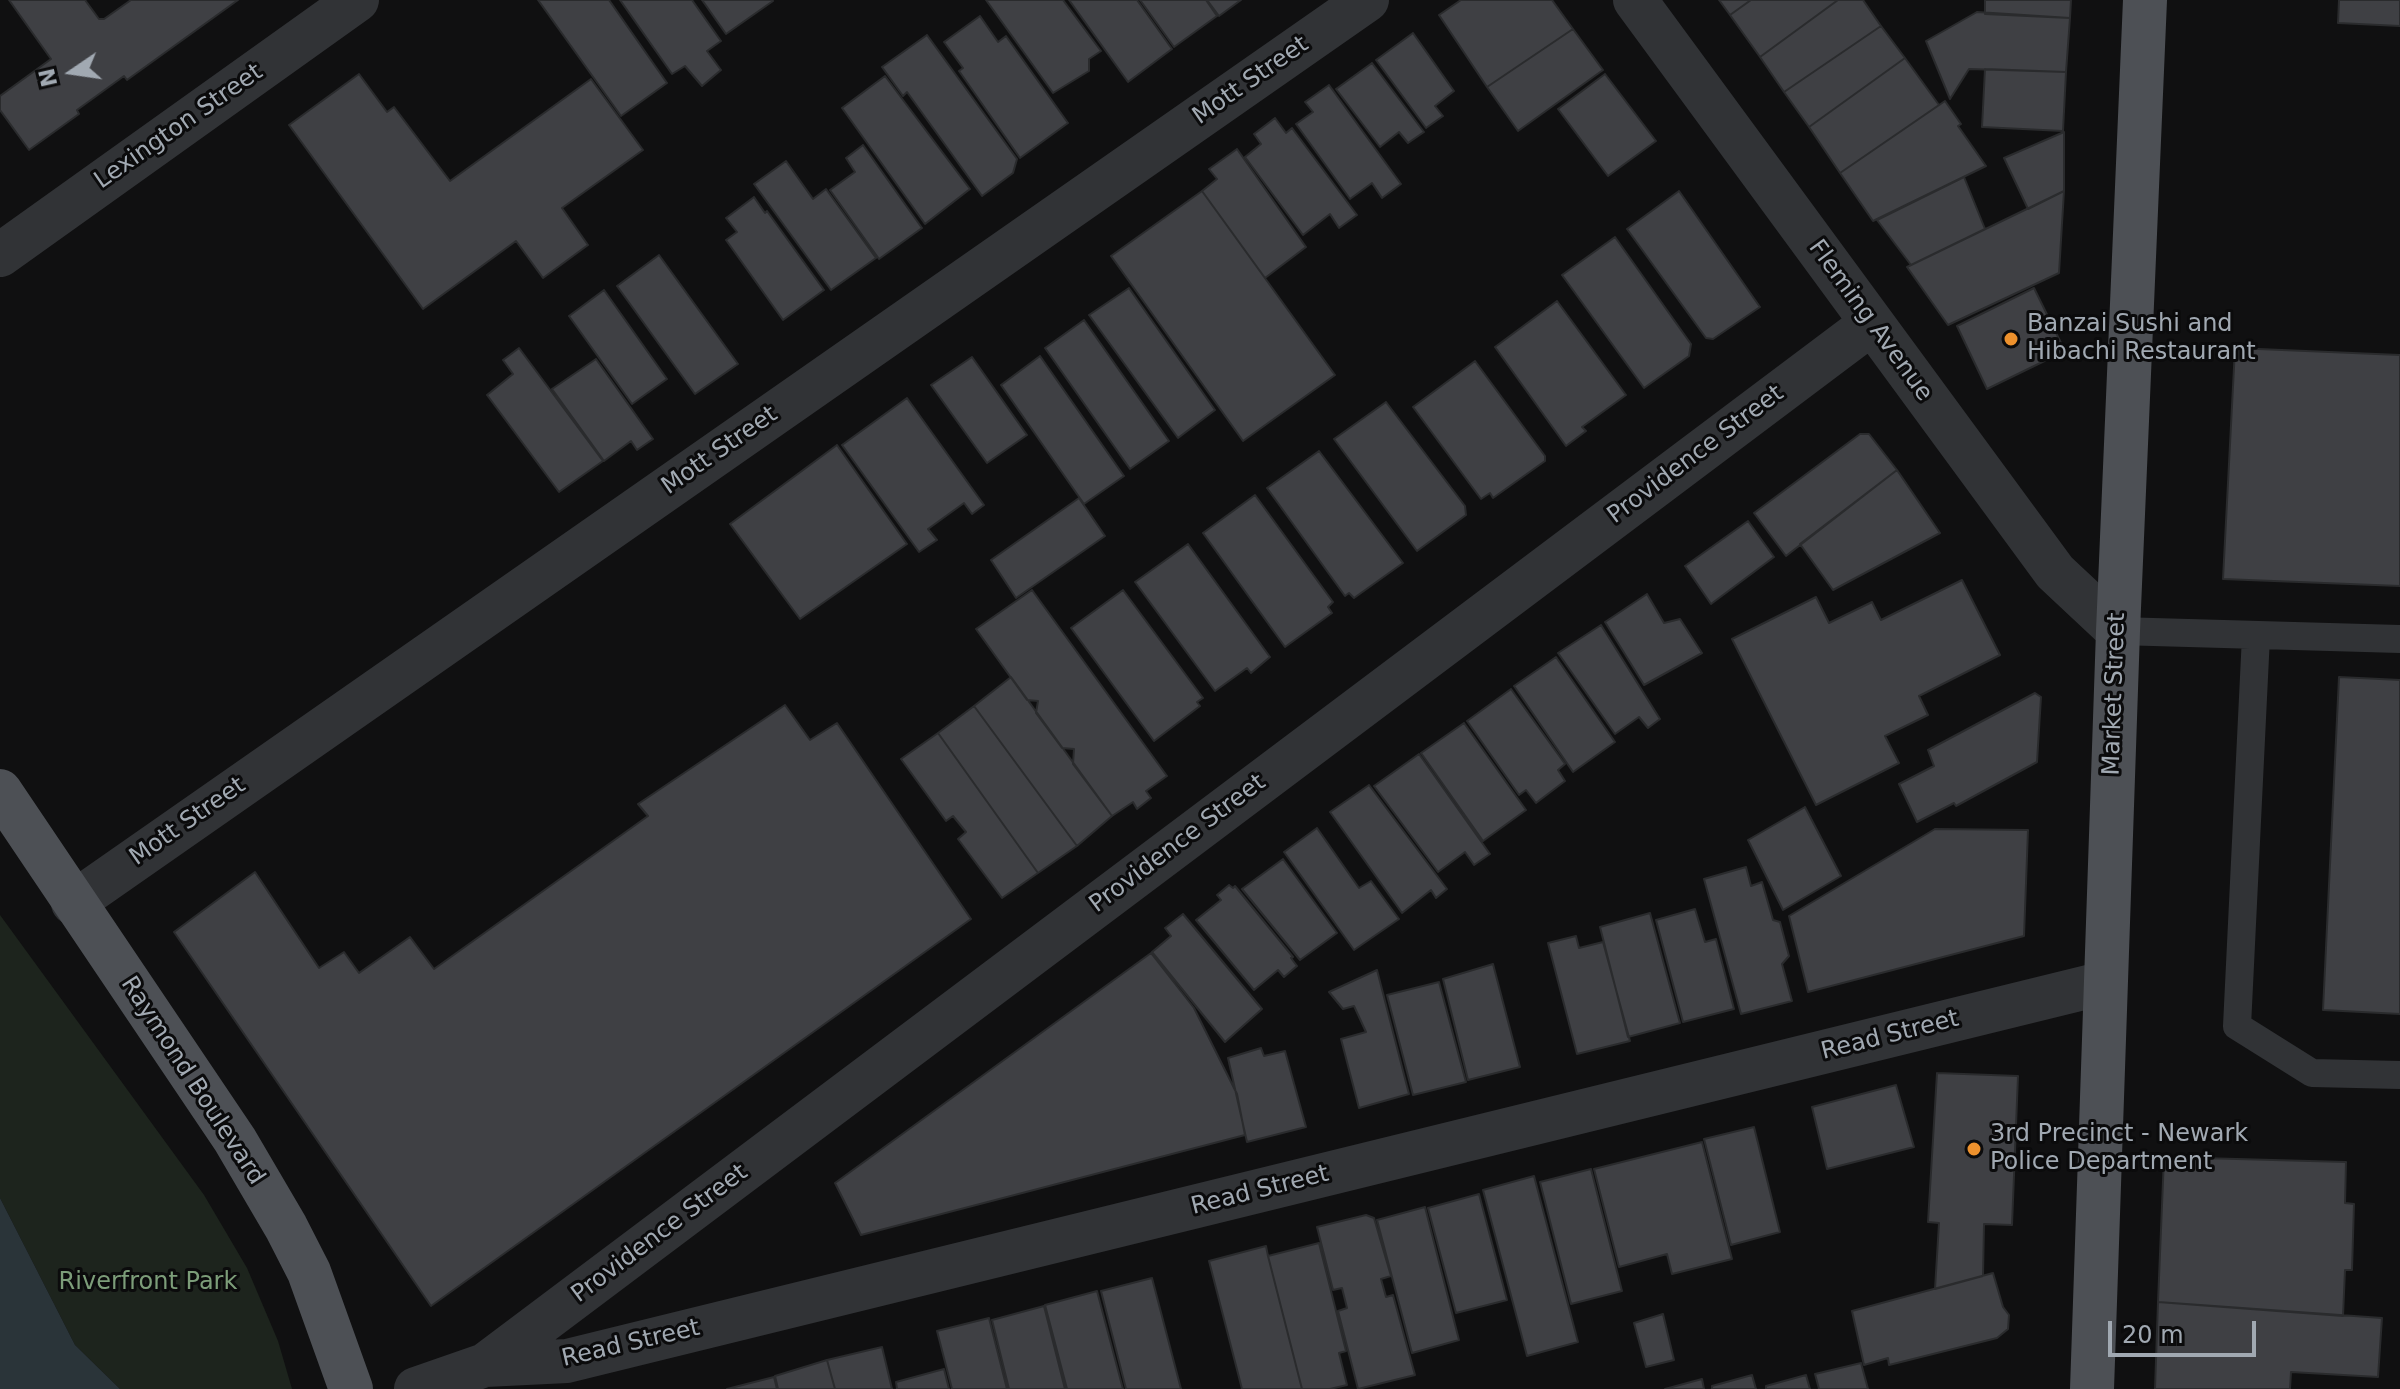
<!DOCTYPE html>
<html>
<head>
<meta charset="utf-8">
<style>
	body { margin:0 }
	#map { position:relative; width:2400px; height:1389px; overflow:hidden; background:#101011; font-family:"DejaVu Sans",sans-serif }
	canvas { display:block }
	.north { position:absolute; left:32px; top:32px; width:80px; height:80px; -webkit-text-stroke:6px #0b0b0c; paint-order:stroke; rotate:257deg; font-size:22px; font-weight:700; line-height:32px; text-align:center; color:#a1a9b2 }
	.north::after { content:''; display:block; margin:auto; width:28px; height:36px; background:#a1a9b2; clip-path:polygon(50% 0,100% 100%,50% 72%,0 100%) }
	.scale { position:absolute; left:2108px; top:1321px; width:148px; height:36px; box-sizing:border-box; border:4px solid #a1a9b2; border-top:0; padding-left:10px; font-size:24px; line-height:28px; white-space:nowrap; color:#a1a9b2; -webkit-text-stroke:6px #0b0b0c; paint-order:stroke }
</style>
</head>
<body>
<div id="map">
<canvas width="2400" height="1389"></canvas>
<div class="north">N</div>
<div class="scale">20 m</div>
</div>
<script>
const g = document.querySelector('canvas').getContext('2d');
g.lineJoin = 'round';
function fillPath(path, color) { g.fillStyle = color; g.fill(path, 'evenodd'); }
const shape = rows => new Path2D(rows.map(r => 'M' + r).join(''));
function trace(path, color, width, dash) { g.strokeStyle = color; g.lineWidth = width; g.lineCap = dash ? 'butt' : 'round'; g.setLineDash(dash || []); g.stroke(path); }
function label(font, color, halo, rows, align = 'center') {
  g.font = font + ' "DejaVu Sans",sans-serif'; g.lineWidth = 6; g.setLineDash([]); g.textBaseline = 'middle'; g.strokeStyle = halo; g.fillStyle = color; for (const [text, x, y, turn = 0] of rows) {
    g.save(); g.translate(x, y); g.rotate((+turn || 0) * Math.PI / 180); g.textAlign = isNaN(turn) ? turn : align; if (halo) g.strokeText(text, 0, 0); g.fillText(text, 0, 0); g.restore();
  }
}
fillPath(shape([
	[0,915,204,1195,247,1268,278,1341,292,1389,120,1389,75,1345,0,1198]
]), '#1d241d');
fillPath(shape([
	[0,1198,75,1345,120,1389,0,1389]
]), '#2a3439');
const building = shape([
	[9,0,85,0,99,19,104,19,131,0,238,0,127,80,124,76,77,110,79,114,29,150,0,110,0,96,51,59,9,0],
	[538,0,609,0,667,83,621,116,538,0],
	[620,0,692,0,721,41,707,51,721,70,702,86,685,66,672,74,620,0],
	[702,0,772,0,773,1,726,34,702,0],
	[986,0,1063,0,1101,51,1089,59,1089,71,1053,93,986,0],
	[1069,0,1137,0,1172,49,1128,82,1069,0],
	[1140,0,1206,0,1217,16,1174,47,1140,0],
	[1207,0,1241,0,1219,16,1207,0],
	[1461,0,1552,0,1573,29,1487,87,1439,15,1461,0],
	[1719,0,1751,0,1730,15,1719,0],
	[1751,0,1838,0,1760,57,1730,15,1751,0],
	[1838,0,1863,0,1881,26,1784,92,1760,57,1838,0],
	[1985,0,2071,0,2070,18,1985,14,1985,0],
	[2339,0,2400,0,2400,26,2338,23,2339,0],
	[1977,12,2070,18,2066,72,1969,69,1950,99,1926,41,1977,12],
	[980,16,998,42,1006,36,1068,123,1020,158,959,71,963,68,944,42,980,16],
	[1881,26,1905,58,1809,127,1784,92,1881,26],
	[1573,29,1603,70,1518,131,1487,87,1573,29],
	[1413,33,1454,91,1435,106,1443,116,1426,128,1376,60,1413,33],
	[927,35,1017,159,1013,173,982,196,907,92,903,96,882,67,927,35],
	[1905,58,1939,105,1840,173,1809,127,1905,58],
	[1372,63,1424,132,1408,143,1399,132,1380,147,1336,89,1372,63],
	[1985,69,2066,72,2063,131,1982,127,1985,69],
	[359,74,387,112,394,107,450,181,591,79,643,150,562,208,588,245,543,278,516,241,423,309,289,125,359,74],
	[1605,74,1656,141,1608,176,1558,109,1605,74],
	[885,76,970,189,925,224,842,108,885,76],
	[1329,85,1401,184,1382,198,1372,183,1350,199,1296,124,1313,112,1305,102,1329,85],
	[1945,101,1961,124,1958,126,1986,166,1873,221,1840,173,1945,101],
	[1275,118,1286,133,1292,128,1357,215,1339,228,1330,214,1303,235,1245,157,1261,144,1254,134,1275,118],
	[2064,132,2064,191,2028,209,2004,158,2064,132],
	[863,145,922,228,879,259,830,190,855,172,846,158,863,145],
	[1237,149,1306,247,1265,278,1202,191,1217,179,1209,169,1237,149],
	[786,161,813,199,826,189,876,258,831,290,754,184,786,161],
	[1964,177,1985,229,1911,265,1877,220,1964,177],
	[1202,191,1335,375,1243,441,1111,256,1202,191],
	[1679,191,1760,307,1713,339,1706,338,1627,229,1679,191],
	[2064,191,2059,273,1948,325,1907,267,2064,191],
	[754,197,765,213,767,211,824,290,783,320,726,240,737,232,726,218,754,197],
	[1615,237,1691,344,1689,356,1644,388,1562,275,1615,237],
	[659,255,738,364,695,394,617,286,659,255],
	[1129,288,1215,410,1178,438,1089,315,1129,288],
	[2034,288,2065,351,1987,389,1957,326,2034,288],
	[604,290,667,379,632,404,569,316,604,290],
	[1557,301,1626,395,1582,427,1586,431,1566,446,1495,347,1557,301],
	[1084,320,1169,441,1130,469,1045,348,1084,320],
	[519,348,603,461,559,492,487,395,513,374,503,360,519,348],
	[2235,348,2400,355,2400,586,2223,579,2235,348],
	[1040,356,1124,476,1084,504,1001,385,1040,356],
	[972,357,1027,435,987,463,931,385,972,357],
	[596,359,653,439,637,450,631,441,604,461,552,389,596,359],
	[1475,361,1545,456,1545,461,1493,498,1490,493,1481,499,1413,407,1475,361],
	[907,398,984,505,972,514,964,503,928,529,937,540,919,552,842,445,907,398],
	[1386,402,1465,506,1466,515,1417,551,1334,439,1386,402],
	[1860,434,1869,434,1897,470,1786,556,1754,513,1860,434],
	[837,445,907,544,800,619,730,524,837,445],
	[1319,451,1403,563,1354,598,1349,593,1345,596,1267,488,1319,451],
	[1897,470,1940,533,1833,590,1800,544,1897,470],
	[1255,495,1333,602,1328,607,1332,613,1285,647,1203,533,1255,495],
	[1079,498,1105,536,1016,598,991,560,1079,498],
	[1748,521,1774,557,1711,604,1685,566,1748,521],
	[1188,544,1270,657,1251,673,1247,668,1215,691,1135,582,1188,544],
	[1962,580,2000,655,1919,696,1928,715,1885,736,1899,763,1816,805,1732,639,1816,597,1829,623,1872,602,1881,620,1962,580],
	[1032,590,1167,776,1146,791,1151,798,1137,809,1133,802,1112,816,1073,764,1074,749,1062,748,1036,713,1038,701,1027,700,976,629,1032,590],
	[1123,590,1203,698,1197,702,1200,706,1154,741,1071,628,1123,590],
	[1647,594,1664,623,1680,619,1702,653,1644,685,1605,622,1647,594],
	[1601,625,1660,719,1648,728,1639,717,1615,734,1558,653,1601,625],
	[1556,657,1615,742,1573,772,1514,686,1556,657],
	[1011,677,1112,816,1077,846,974,706,1011,677],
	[2339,677,2400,680,2400,1014,2323,1010,2339,677],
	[1511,689,1565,764,1558,770,1565,781,1536,803,1526,790,1519,795,1467,721,1511,689],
	[2035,693,2041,697,2037,762,1956,806,1954,803,1917,822,1899,784,1934,766,1928,750,2035,693],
	[785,705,810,740,837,723,971,919,431,1306,174,932,255,872,319,968,344,952,359,973,410,937,434,969,648,816,638,804,785,705],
	[974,706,1077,846,1038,873,938,733,974,706],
	[1464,723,1526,810,1483,841,1421,753,1464,723],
	[938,733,1038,873,1002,898,958,839,966,832,953,816,946,821,901,759,938,733],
	[1419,754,1490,854,1474,865,1465,852,1438,872,1374,786,1419,754],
	[1369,785,1447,889,1436,898,1431,890,1402,913,1330,812,1369,785],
	[1805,807,1841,876,1783,910,1748,840,1805,807],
	[1317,828,1359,888,1371,881,1399,919,1354,950,1284,852,1317,828],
	[1935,829,2028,830,2024,936,1808,992,1789,916,1935,829],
	[1283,859,1337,933,1300,960,1242,889,1283,859],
	[1746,867,1751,886,1762,882,1773,920,1780,922,1789,956,1782,964,1792,1001,1741,1014,1704,879,1746,867],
	[1229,885,1233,888,1235,886,1293,957,1291,958,1297,966,1284,977,1278,970,1254,990,1196,920,1221,900,1217,895,1229,885],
	[1695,909,1705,942,1716,939,1734,1009,1683,1022,1656,920,1695,909],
	[1650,913,1680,1023,1628,1037,1600,927,1650,913],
	[1183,914,1262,1009,1225,1042,1152,952,1171,936,1165,928,1183,914],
	[1576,936,1579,948,1603,942,1630,1041,1577,1054,1548,943,1576,936],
	[1151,953,1194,1008,1237,1094,1245,1135,861,1235,835,1183,1151,953],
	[1493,964,1520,1067,1468,1080,1443,979,1493,964],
	[1377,970,1409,1094,1359,1108,1341,1039,1366,1032,1354,1006,1343,1009,1329,992,1377,970],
	[1439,982,1466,1082,1413,1095,1387,995,1439,982],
	[1261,1048,1264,1056,1285,1051,1306,1127,1247,1142,1228,1058,1261,1048],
	[1937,1073,2018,1076,2012,1225,1984,1224,1983,1276,1935,1289,1939,1223,1928,1222,1937,1073],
	[1896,1085,1914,1147,1827,1169,1812,1107,1896,1085],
	[1754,1127,1780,1232,1731,1245,1704,1139,1754,1127],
	[1702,1142,1732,1259,1672,1274,1667,1254,1619,1267,1594,1169,1702,1142],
	[2164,1157,2346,1162,2345,1203,2354,1204,2352,1270,2345,1270,2343,1316,2158,1302,2164,1157],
	[1591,1169,1622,1291,1571,1304,1540,1182,1591,1169],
	[1534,1176,1578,1342,1527,1356,1483,1190,1534,1176],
	[1479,1194,1507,1300,1456,1313,1428,1208,1479,1194],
	[1425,1207,1459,1340,1412,1353,1377,1220,1425,1207],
	[1366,1215,1374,1218,1391,1276,1381,1279,1386,1297,1393,1295,1415,1375,1358,1389,1338,1311,1347,1308,1342,1288,1333,1290,1317,1227,1366,1215],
	[1319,1243,1346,1351,1339,1353,1347,1385,1330,1389,1302,1389,1268,1256,1319,1243],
	[1266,1246,1268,1256,1302,1389,1242,1389,1209,1261,1266,1246],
	[1993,1273,2003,1307,2009,1315,2008,1329,1997,1338,1889,1365,1888,1358,1864,1365,1852,1311,1993,1273],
	[1152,1278,1181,1389,1126,1389,1101,1291,1152,1278],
	[1097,1291,1123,1389,1067,1389,1045,1305,1097,1291],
	[2158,1302,2382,1318,2378,1377,2291,1372,2290,1389,2155,1389,2158,1302],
	[1044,1306,1065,1389,1009,1389,992,1320,1044,1306],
	[1663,1314,1674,1360,1646,1367,1634,1323,1663,1314],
	[989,1318,1007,1389,952,1389,937,1331,989,1318],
	[882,1347,892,1389,835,1389,827,1360,882,1347],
	[827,1360,835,1389,778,1389,775,1376,827,1360],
	[1861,1363,1868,1389,1819,1389,1815,1374,1861,1363],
	[944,1369,949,1389,897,1389,896,1382,944,1369],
	[1752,1375,1756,1389,1712,1389,1712,1386,1752,1375],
	[1806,1375,1810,1389,1766,1389,1766,1386,1806,1375],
	[774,1377,777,1389,727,1389,774,1377],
	[1702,1379,1704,1389,1665,1389,1702,1379]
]);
fillPath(building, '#3f4044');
trace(building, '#2a2b2d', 2);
trace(shape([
	[2118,631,2400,639],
	[2256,636,2237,1026,2312,1073,2400,1075]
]), '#313336', 28);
trace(shape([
	[1635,0,2055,572,2118,631],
	[0,255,357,0],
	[73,903,1367,0],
	[485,1365,1872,323],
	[416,1389,485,1365,567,1361,2104,983]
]), '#313336', 44);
trace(shape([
	[0,791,235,1140,286,1227,309,1272,351,1389],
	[2092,1389,2118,631,2145,0]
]), '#4d5055', 44);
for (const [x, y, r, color] of [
	[2011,339,8,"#ed912d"],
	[1974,1149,8,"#ed912d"]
]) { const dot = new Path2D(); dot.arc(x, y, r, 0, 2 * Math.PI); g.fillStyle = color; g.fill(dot); trace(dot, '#0b0b0c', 3); }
label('24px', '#a1a9b2', '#0b0b0c', [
	["Mott Street",1251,81,-35],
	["Lexington Street",179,127,-35],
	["Fleming Avenue",1870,321,54],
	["Mott Street",720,451,-35],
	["Providence Street",1696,455,-37],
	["Market Street",2115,694,-88],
	["Mott Street",188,822,-35],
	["Providence Street",1178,844,-37],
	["Read Street",1890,1036,-14],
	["Raymond Boulevard",192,1081,57],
	["Read Street",1260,1191,-14],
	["Providence Street",660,1234,-37],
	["Read Street",631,1344,-13]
]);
label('24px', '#a1a9b2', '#0b0b0c', [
	["Banzai Sushi and",2027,325],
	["Hibachi Restaurant",2027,353],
	["3rd Precinct - Newark",1990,1135],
	["Police Department",1990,1163]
], 'left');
label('24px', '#7c9d79', '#0b0b0c', [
	["Riverfront Park",148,1283]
]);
</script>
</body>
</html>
